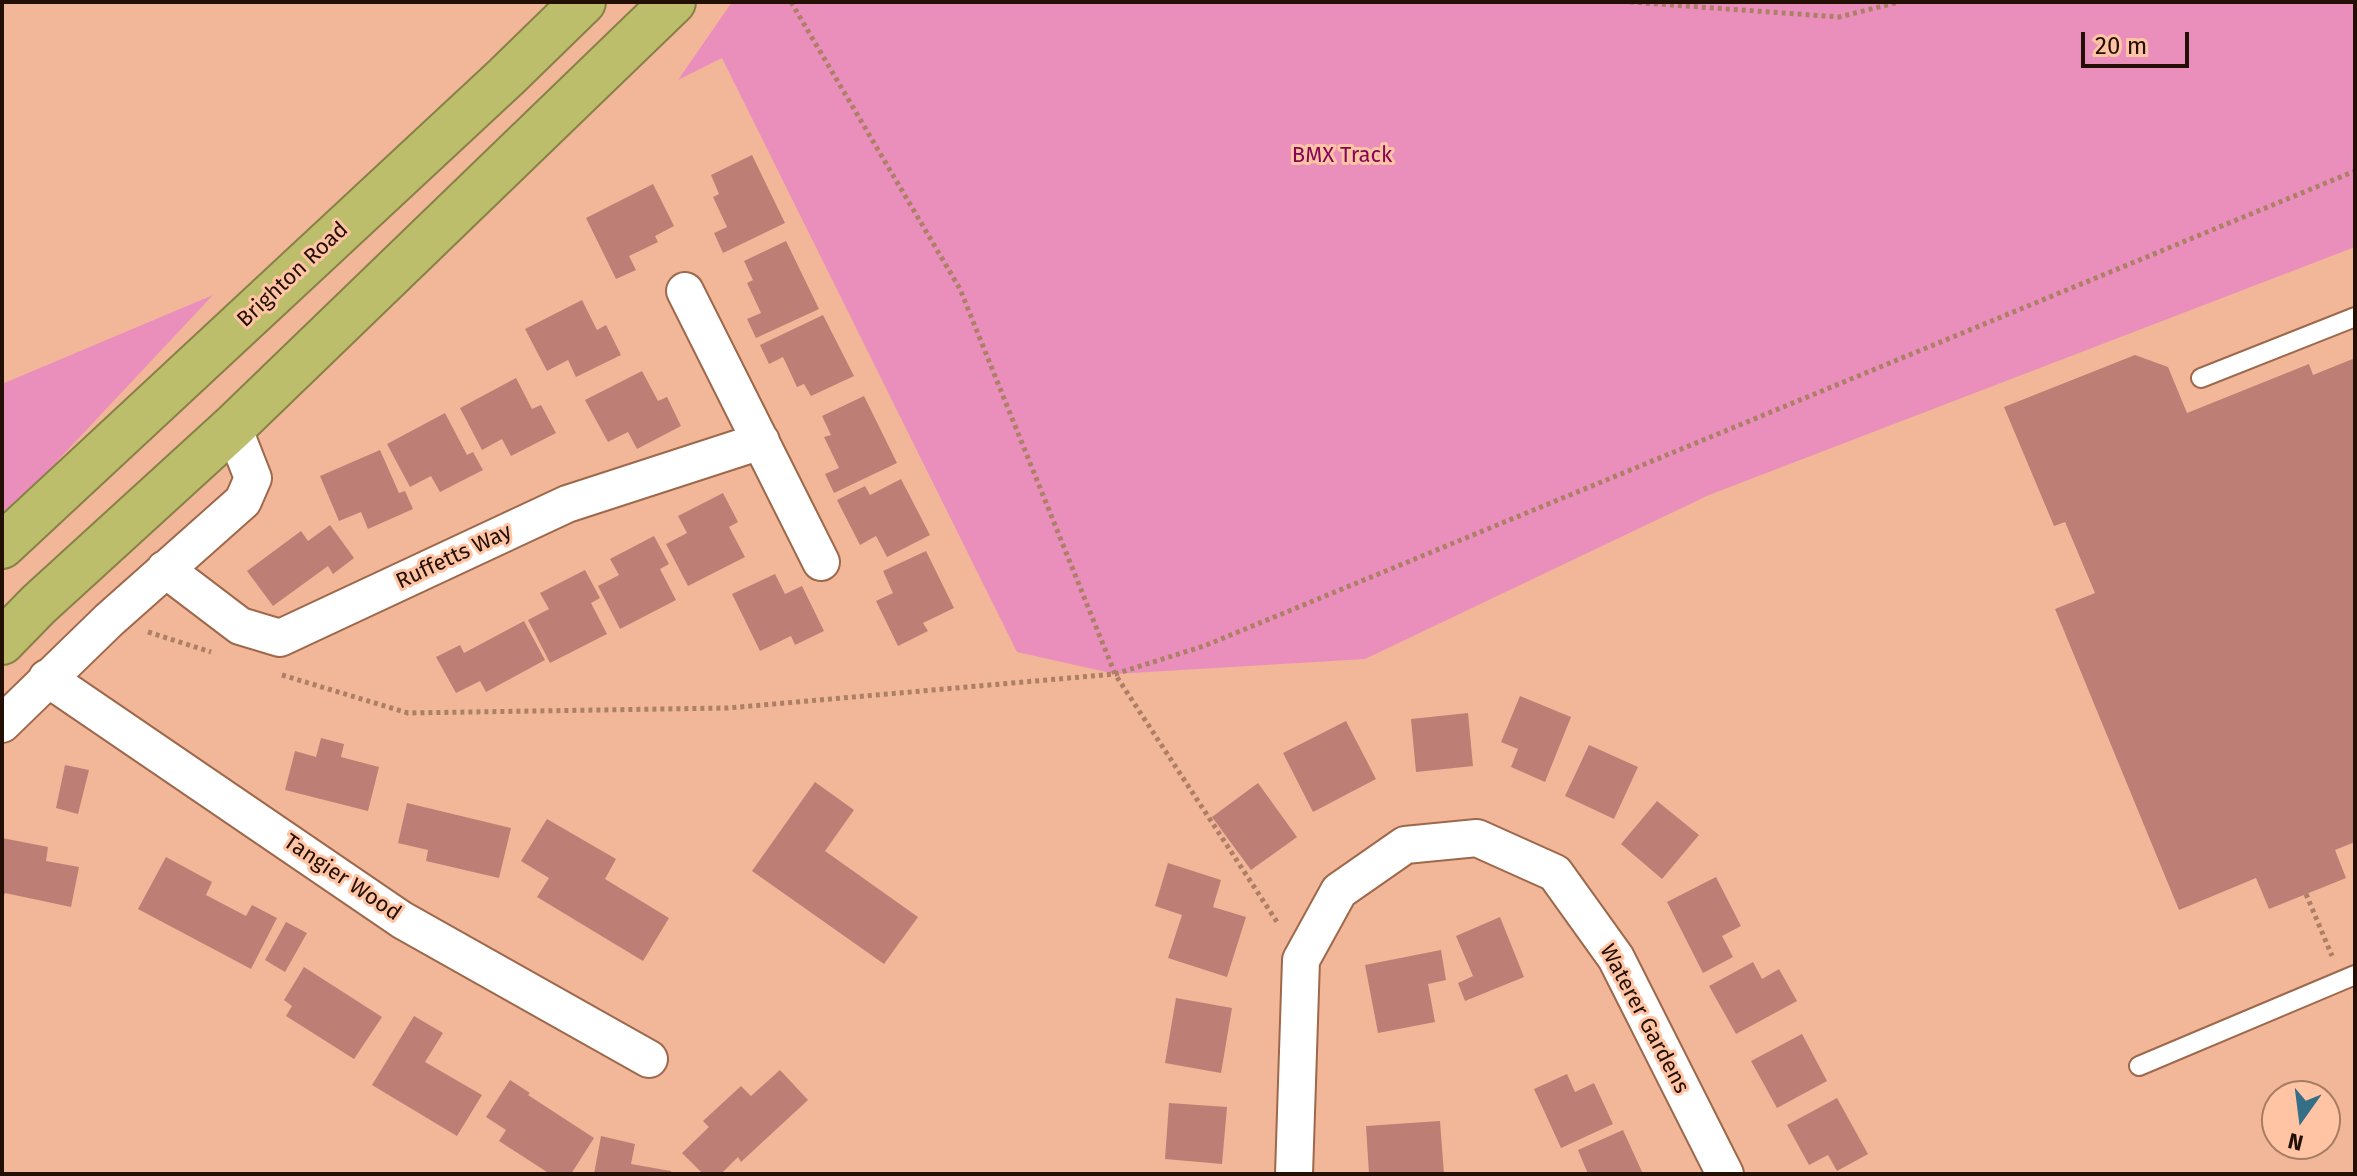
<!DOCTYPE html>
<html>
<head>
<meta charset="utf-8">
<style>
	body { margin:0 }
	#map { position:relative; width:2357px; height:1176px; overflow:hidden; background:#f1b798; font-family:"Fira Sans",sans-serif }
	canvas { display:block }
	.frame { position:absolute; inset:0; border:4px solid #230f04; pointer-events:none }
	.north { position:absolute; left:2261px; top:1080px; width:80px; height:80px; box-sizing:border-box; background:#ffc4a4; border:2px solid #a77c64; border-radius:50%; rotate:194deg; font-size:22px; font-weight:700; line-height:32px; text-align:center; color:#230f04 }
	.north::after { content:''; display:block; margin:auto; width:28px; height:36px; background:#356e87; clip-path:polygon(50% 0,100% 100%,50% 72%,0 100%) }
	.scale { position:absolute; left:2081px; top:32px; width:108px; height:36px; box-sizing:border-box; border:4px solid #230f04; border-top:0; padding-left:10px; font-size:24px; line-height:28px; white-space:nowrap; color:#230f04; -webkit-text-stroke:6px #ffc4a4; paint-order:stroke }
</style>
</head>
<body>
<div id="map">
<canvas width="2357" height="1176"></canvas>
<div class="frame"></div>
<div class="north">N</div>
<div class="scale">20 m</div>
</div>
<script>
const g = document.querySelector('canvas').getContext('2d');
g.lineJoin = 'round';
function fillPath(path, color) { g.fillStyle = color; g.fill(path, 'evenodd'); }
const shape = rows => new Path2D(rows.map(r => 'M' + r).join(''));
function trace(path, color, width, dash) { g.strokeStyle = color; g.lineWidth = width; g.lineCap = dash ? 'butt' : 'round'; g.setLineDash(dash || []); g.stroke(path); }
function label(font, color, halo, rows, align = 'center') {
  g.font = font + ' "Fira Sans",sans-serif'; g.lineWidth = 6; g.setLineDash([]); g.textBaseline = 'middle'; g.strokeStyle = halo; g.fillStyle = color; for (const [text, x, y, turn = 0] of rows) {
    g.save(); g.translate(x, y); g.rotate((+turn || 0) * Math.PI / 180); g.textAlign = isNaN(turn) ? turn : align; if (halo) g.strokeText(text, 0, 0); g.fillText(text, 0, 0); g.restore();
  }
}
fillPath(shape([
	[732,2,2355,2,2355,247,1709,495,1365,659,1115,674,1017,652,722,58,678,80],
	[213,295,2,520,2,384]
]), '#ea8fbc');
fillPath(shape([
	[752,155,785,223,723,253,714,233,727,227,713,197,719,194,711,175],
	[653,184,674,226,655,236,658,242,629,256,636,270,616,279,586,218],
	[786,241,819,309,756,338,747,319,761,313,747,283,753,280,744,261],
	[582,300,597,330,606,325,621,355,576,377,568,360,547,371,525,329],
	[823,315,854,376,811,396,804,384,797,387,783,357,769,364,760,345],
	[2135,355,2168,367,2187,413,2309,364,2313,375,2355,358,2355,842,2335,850,2346,878,2269,909,2256,878,2179,910,2055,609,2095,593,2065,522,2054,526,2004,407],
	[642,371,658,401,667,397,681,426,637,449,628,432,608,442,585,400],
	[516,378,532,409,541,405,556,433,511,456,502,439,482,450,460,408],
	[864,396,897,463,834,493,825,474,839,468,824,437,831,435,822,416],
	[445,413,467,455,473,452,483,470,440,492,431,476,410,487,387,444],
	[380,450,399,493,405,491,413,509,368,529,361,512,339,521,320,476],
	[901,479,930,535,887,557,876,536,860,545,837,500,865,486,870,495],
	[723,493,738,522,729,527,745,557,688,586,666,544,687,533,678,516],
	[330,525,354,558,333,574,328,566,273,606,247,571,301,531,308,541],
	[654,536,669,564,660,569,676,600,620,629,598,586,619,575,610,559],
	[926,551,954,608,923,623,928,631,898,646,876,601,893,593,883,571],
	[585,570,600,598,591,603,607,634,550,663,528,620,549,609,540,593],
	[775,574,785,594,802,586,824,631,795,645,791,636,760,651,732,594],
	[524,621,545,660,486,692,480,681,456,693,436,657,460,645,464,653],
	[1520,696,1571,717,1545,782,1511,767,1518,749,1501,742],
	[1468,713,1473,766,1416,772,1411,719],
	[1346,721,1376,779,1313,812,1283,753],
	[321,738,344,744,341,757,379,767,368,811,285,790,295,751,316,757],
	[1589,745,1638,767,1614,819,1565,796],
	[65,765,89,770,78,814,56,808],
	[815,782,854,810,825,851,918,917,884,964,752,871],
	[1258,783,1297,837,1251,870,1212,817],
	[1657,801,1699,835,1662,879,1621,844],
	[407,803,511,828,499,878,426,861,428,850,398,843],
	[547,819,616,859,605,879,669,918,643,961,537,897,549,878,521,861],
	[2,838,48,847,46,861,79,867,71,907,5,893,2,901],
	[166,857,212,882,206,895,246,916,252,905,277,918,251,969,138,909],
	[1168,863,1221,880,1213,907,1246,917,1227,977,1168,958,1182,915,1155,906],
	[1716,877,1741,926,1722,936,1733,957,1703,973,1667,902],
	[1500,917,1524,977,1465,1001,1458,983,1473,976,1456,936],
	[286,922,307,933,285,972,265,960],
	[1441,950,1446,980,1428,984,1435,1022,1378,1033,1365,965],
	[1753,962,1762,979,1779,969,1797,1001,1736,1034,1709,986],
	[304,967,382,1017,354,1059,286,1016,292,1006,284,1000],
	[1176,998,1232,1008,1221,1073,1165,1063],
	[414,1016,443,1033,425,1062,482,1095,457,1136,372,1085],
	[1802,1034,1827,1081,1777,1108,1751,1061],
	[780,1070,808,1100,741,1162,738,1157,721,1174,703,1174,682,1153,709,1127,703,1121,741,1086,751,1096],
	[1567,1074,1575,1092,1594,1083,1613,1124,1561,1148,1534,1089],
	[510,1080,530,1093,528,1095,594,1138,571,1174,550,1174,499,1141,506,1130,486,1117],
	[1837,1098,1868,1154,1837,1171,1828,1155,1809,1165,1787,1125],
	[1169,1103,1227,1107,1222,1164,1165,1159],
	[1440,1121,1444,1174,1369,1174,1366,1126],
	[1623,1130,1643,1174,1588,1174,1578,1150],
	[601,1136,635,1144,631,1164,671,1171,671,1174,594,1174]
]), '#bd7f75');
const lane = shape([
	[2201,378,2355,317],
	[2139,1066,2355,975]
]);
const street = shape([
	[685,291,821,562],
	[165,569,240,626,280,638,567,504,761,441],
	[47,678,402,920,649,1059],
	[2,724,109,620,243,501,253,478,233,427],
	[1294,1174,1301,960,1339,891,1405,845,1477,838,1555,873,1616,958,1725,1174]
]);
const highway = shape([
	[2,546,506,77,583,2],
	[2,642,38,605,233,427,673,2]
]);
trace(lane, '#9d684b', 22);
trace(street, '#9d684b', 40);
trace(highway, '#878148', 48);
trace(shape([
	[791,2,960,289,1115,674,1279,925],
	[1630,2,1839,17,1899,2],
	[148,632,211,652],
	[282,675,408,713,728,708,1115,674,1204,646,2355,171],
	[2306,894,2332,956]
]), '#ad7f67', 5, [4, 4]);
trace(lane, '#fff', 18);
trace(street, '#fff', 36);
trace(highway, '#bdbe6c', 44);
label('22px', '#850658', '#ffc4a4', [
	["BMX Track",1342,156]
]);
label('22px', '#230f04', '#ffc4a4', [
	["Brighton Road",293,275,-43],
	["Ruffetts Way",454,557,-25],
	["Tangier Wood",342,878,34],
	["Waterer Gardens",1644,1019,62]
]);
</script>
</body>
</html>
